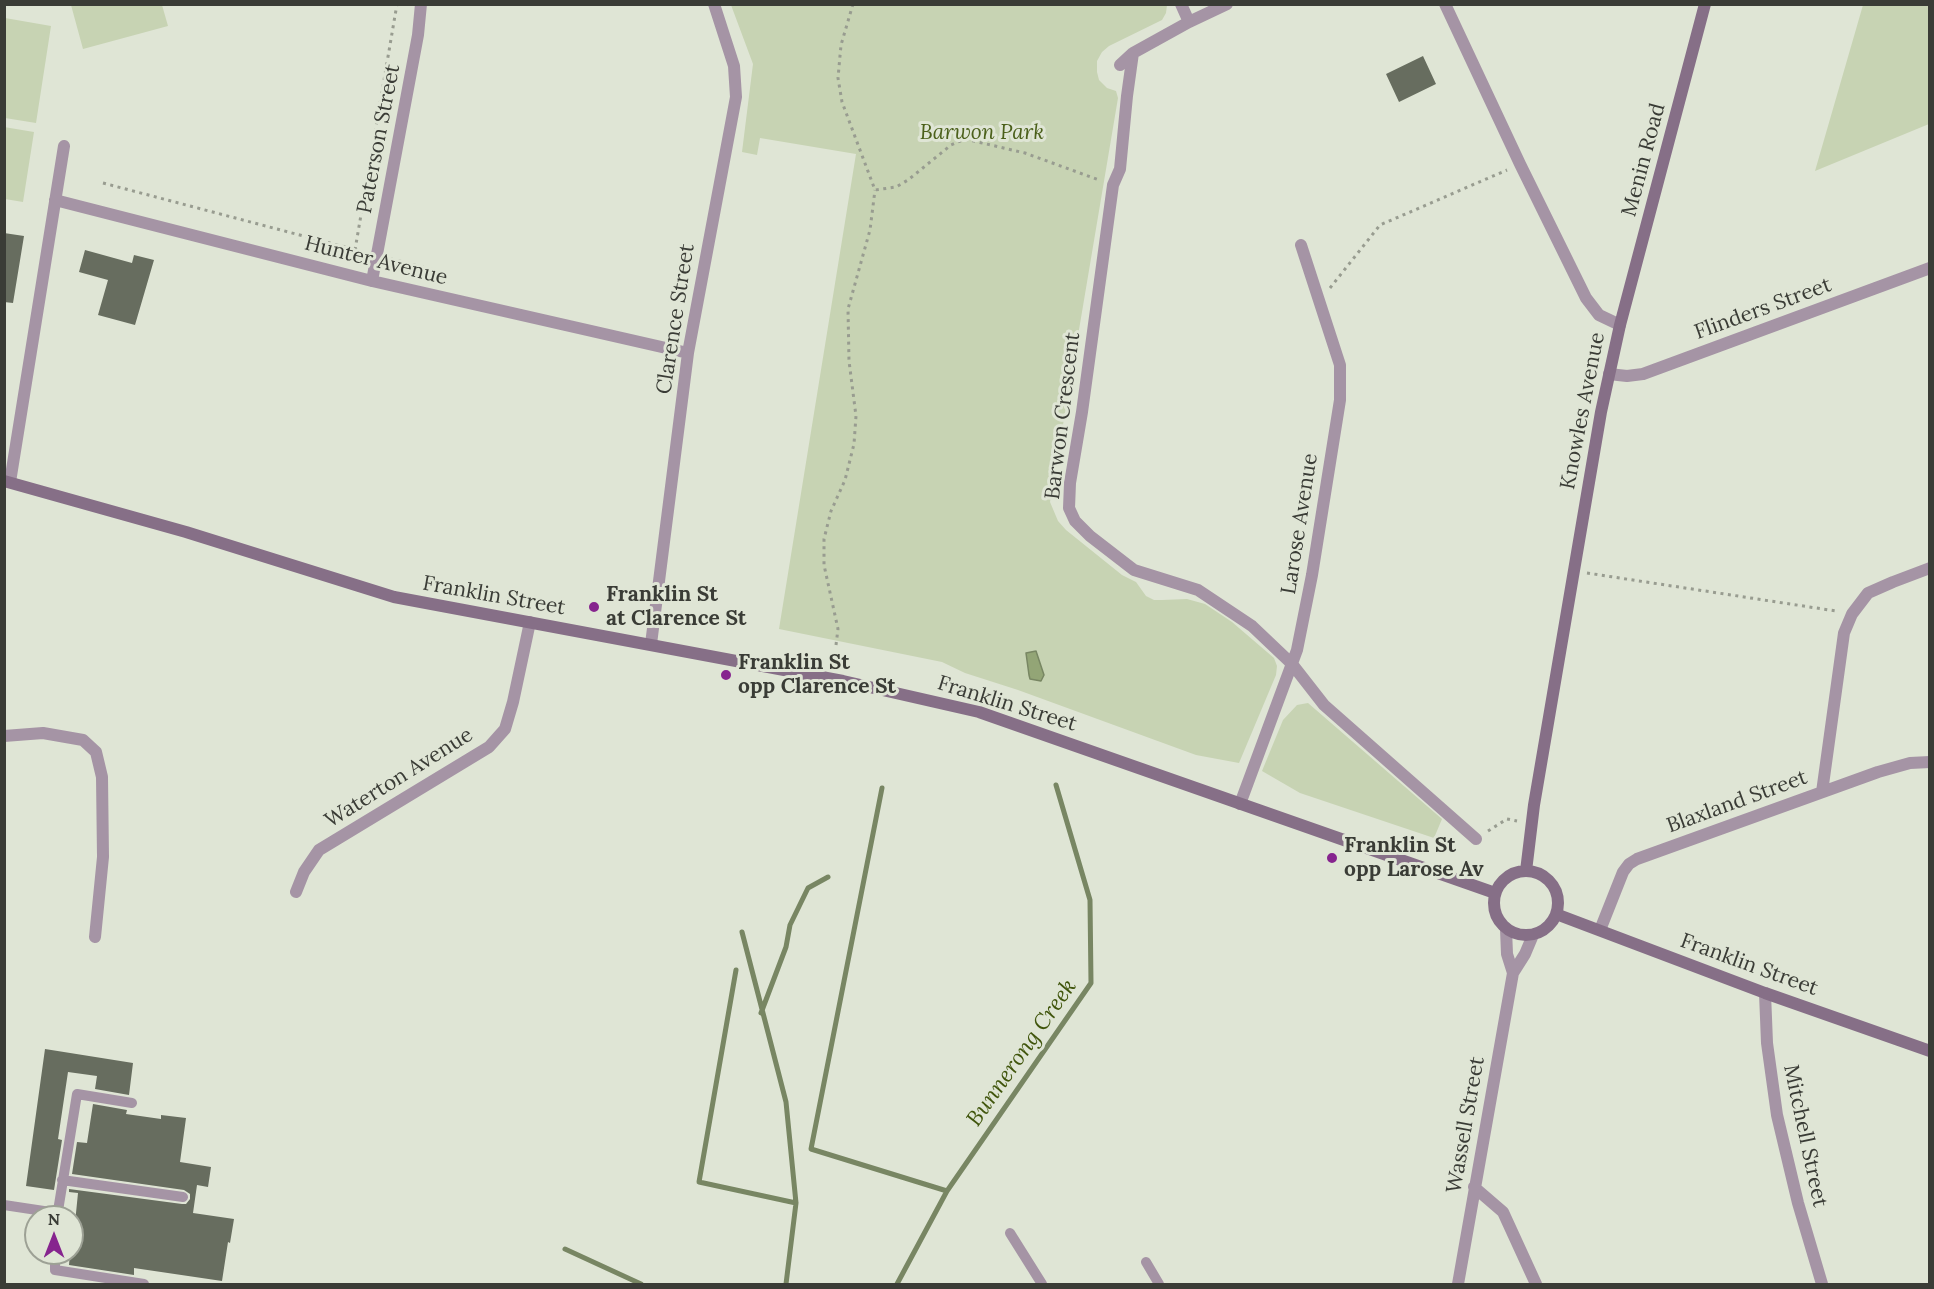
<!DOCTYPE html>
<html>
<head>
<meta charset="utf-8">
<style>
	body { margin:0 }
	#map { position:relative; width:1934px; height:1289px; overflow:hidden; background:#dfe5d5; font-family:Lora,serif }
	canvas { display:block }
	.frame { position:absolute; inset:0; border:6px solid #3a3c36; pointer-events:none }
	.north { position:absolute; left:24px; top:1205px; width:60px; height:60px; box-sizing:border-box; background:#dfe5d5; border:2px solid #9da195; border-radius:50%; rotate:0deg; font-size:16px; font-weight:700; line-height:24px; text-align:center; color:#3a3c36 }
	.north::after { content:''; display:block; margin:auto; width:21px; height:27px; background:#86248e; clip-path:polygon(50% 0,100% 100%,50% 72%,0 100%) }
</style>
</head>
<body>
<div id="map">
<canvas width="1934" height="1289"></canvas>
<div class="frame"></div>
<div class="north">N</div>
</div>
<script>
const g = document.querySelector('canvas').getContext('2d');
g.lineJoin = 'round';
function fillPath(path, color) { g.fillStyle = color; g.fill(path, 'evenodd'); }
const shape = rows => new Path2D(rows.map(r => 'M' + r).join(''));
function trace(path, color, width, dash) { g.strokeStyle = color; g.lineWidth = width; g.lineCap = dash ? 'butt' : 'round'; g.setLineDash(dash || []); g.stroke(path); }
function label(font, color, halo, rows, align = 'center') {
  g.font = font + ' Lora,serif'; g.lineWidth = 6; g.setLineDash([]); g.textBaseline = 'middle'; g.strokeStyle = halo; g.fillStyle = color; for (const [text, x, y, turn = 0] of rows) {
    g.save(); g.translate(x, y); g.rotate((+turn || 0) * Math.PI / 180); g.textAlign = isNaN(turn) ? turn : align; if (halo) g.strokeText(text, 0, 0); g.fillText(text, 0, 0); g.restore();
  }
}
fillPath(shape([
	[71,5,162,5,168,26,83,49],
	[731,5,1167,5,1166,13,1162,20,1109,46,1102,52,1097,61,1097,72,1099,80,1107,88,1116,91,1118,98,1050,502,1058,521,1066,530,1122,575,1136,582,1146,596,1154,600,1162,600,1187,599,1205,604,1232,622,1274,658,1277,666,1276,675,1239,763,1196,755,1018,690,965,673,942,662,779,629,856,154,760,138,757,155,742,152,753,64],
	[1863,5,1929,5,1929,124,1815,171],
	[5,18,51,26,36,123,5,118],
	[4,127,34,132,23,202,5,199],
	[1308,703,1442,819,1434,838,1300,793,1262,771,1283,720,1297,705]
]), '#c7d3b3');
const water = shape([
	[1036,651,1044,675,1041,681,1030,679,1029,675,1026,653,1036,651]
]);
fillPath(water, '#93a576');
trace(water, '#788663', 1.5);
trace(shape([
	[882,788,811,1149,947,1191],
	[742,932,786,1102,796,1203,786,1284],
	[736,970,699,1182,796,1203],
	[761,1013,786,947,790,925,808,888,828,877],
	[565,1249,641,1284],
	[897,1284,947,1191,1091,983,1090,900,1056,785]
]), '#788663', 5);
fillPath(shape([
	[1423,56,1436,84,1399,102,1386,74],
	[4,233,24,236,13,303,4,302],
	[85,250,132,263,134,255,154,260,135,325,98,315,108,280,79,272],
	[45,1049,133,1063,129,1095,95,1089,97,1076,68,1072,58,1139,62,1140,54,1190,26,1186],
	[93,1104,127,1110,126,1114,161,1119,161,1115,186,1118,180,1162,211,1167,208,1187,197,1185,193,1213,234,1219,230,1243,228,1242,222,1281,134,1268,134,1275,69,1265,70,1253,72,1253,78,1193,69,1192,69,1189,182,1204,186,1204,190,1199,190,1194,184,1190,72,1174,77,1142,87,1143]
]), '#676d5f');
trace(shape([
	[853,4,841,45,838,78,842,102,875,190,896,187,908,180,951,145,965,139,1025,153,1099,180],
	[103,183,364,252],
	[355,250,397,4],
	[391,259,427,268],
	[1330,288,1380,225,1507,170],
	[1587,573,1836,611],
	[836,645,838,629,824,565,824,539,831,511,845,480,854,444,856,416,849,361,848,309,870,230,875,190],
	[1488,831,1507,819,1517,821]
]), '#989c90', 3, [3, 4.5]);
trace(shape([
	[62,1180,183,1197],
	[4,1205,57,1213],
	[57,1217,77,1094,132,1103],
	[1010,1233,1042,1284],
	[55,1253,55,1270,144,1284],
	[1146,1262,1159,1284]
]), '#a594a5', 10);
trace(shape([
	[1181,4,1189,22],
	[1445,4,1520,164,1586,298,1599,315,1620,325],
	[1133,53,1127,96,1120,169,1113,185,1082,412,1070,483,1069,508,1075,521,1090,536,1134,570,1198,590,1252,626,1292,664,1324,705,1476,839],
	[1120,65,1133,53,1189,22,1227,4],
	[55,200,372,281,688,353],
	[372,281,418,35,421,4],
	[1609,374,1627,376,1643,374,1930,268],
	[10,482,64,146],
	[651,644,688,353,736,97,734,66,714,4],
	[4,736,43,733,83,740,96,752,102,777,103,857,95,937],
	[1822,792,1844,633,1852,614,1868,593,1893,582,1930,568],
	[1240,804,1297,650,1312,575,1340,400,1340,365,1301,245],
	[296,892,304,872,319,850,489,747,505,729,513,702,530,622],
	[1506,929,1507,954,1513,973],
	[1600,930,1623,872,1629,864,1637,859,1878,772,1910,763,1930,762],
	[1765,993,1767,1043,1777,1115,1798,1203,1822,1284],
	[1474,1187,1503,1212,1536,1284],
	[1458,1284,1513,973,1525,954,1533,935]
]), '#a594a5', 12);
trace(shape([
	[4,481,186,532,394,597,843,681,979,712,1495,893],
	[1526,871,1534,805,1601,412,1620,325,1705,4],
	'1494 903a32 32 0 1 1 64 0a32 32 0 1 1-64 0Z',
	[1556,914,1765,993,1930,1051]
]), '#866f87', 12);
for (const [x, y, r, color] of [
	[594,607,6,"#86248e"],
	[726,675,6,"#86248e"],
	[1332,858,6,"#86248e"]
]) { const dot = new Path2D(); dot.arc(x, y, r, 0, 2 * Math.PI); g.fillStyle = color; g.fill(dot); trace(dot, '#dfe5d5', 2); }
label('italic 21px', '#4b601b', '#dfe5d5', [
	["Barwon Park",982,133]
]);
label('21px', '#3a3c36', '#dfe5d5', [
	["Paterson Street",379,139,-79],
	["Menin Road",1644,160,-75],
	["Hunter Avenue",376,261,14],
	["Flinders Street",1763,309,-20],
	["Clarence Street",676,319,-81],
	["Knowles Avenue",1583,411,-79],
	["Barwon Crescent",1063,416,-83],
	["Larose Avenue",1300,524,-81],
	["Franklin Street",494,596,10],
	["Franklin Street",1007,704,17],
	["Waterton Avenue",399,778,-32],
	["Blaxland Street",1737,802,-20],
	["Franklin Street",1749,965,20],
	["Wassell Street",1466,1125,-80],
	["Mitchell Street",1805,1136,78]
]);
label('bold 21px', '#3a3c36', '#dfe5d5', [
	["Franklin St",606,595],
	["at Clarence St",606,619],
	["Franklin St",738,663],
	["opp Clarence St",738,687],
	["Franklin St",1344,846],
	["opp Larose Av",1344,870]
], 'left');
label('italic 22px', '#40550c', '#dfe5d5', [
	["Bunnerong Creek",1022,1053,-55]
]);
</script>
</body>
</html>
